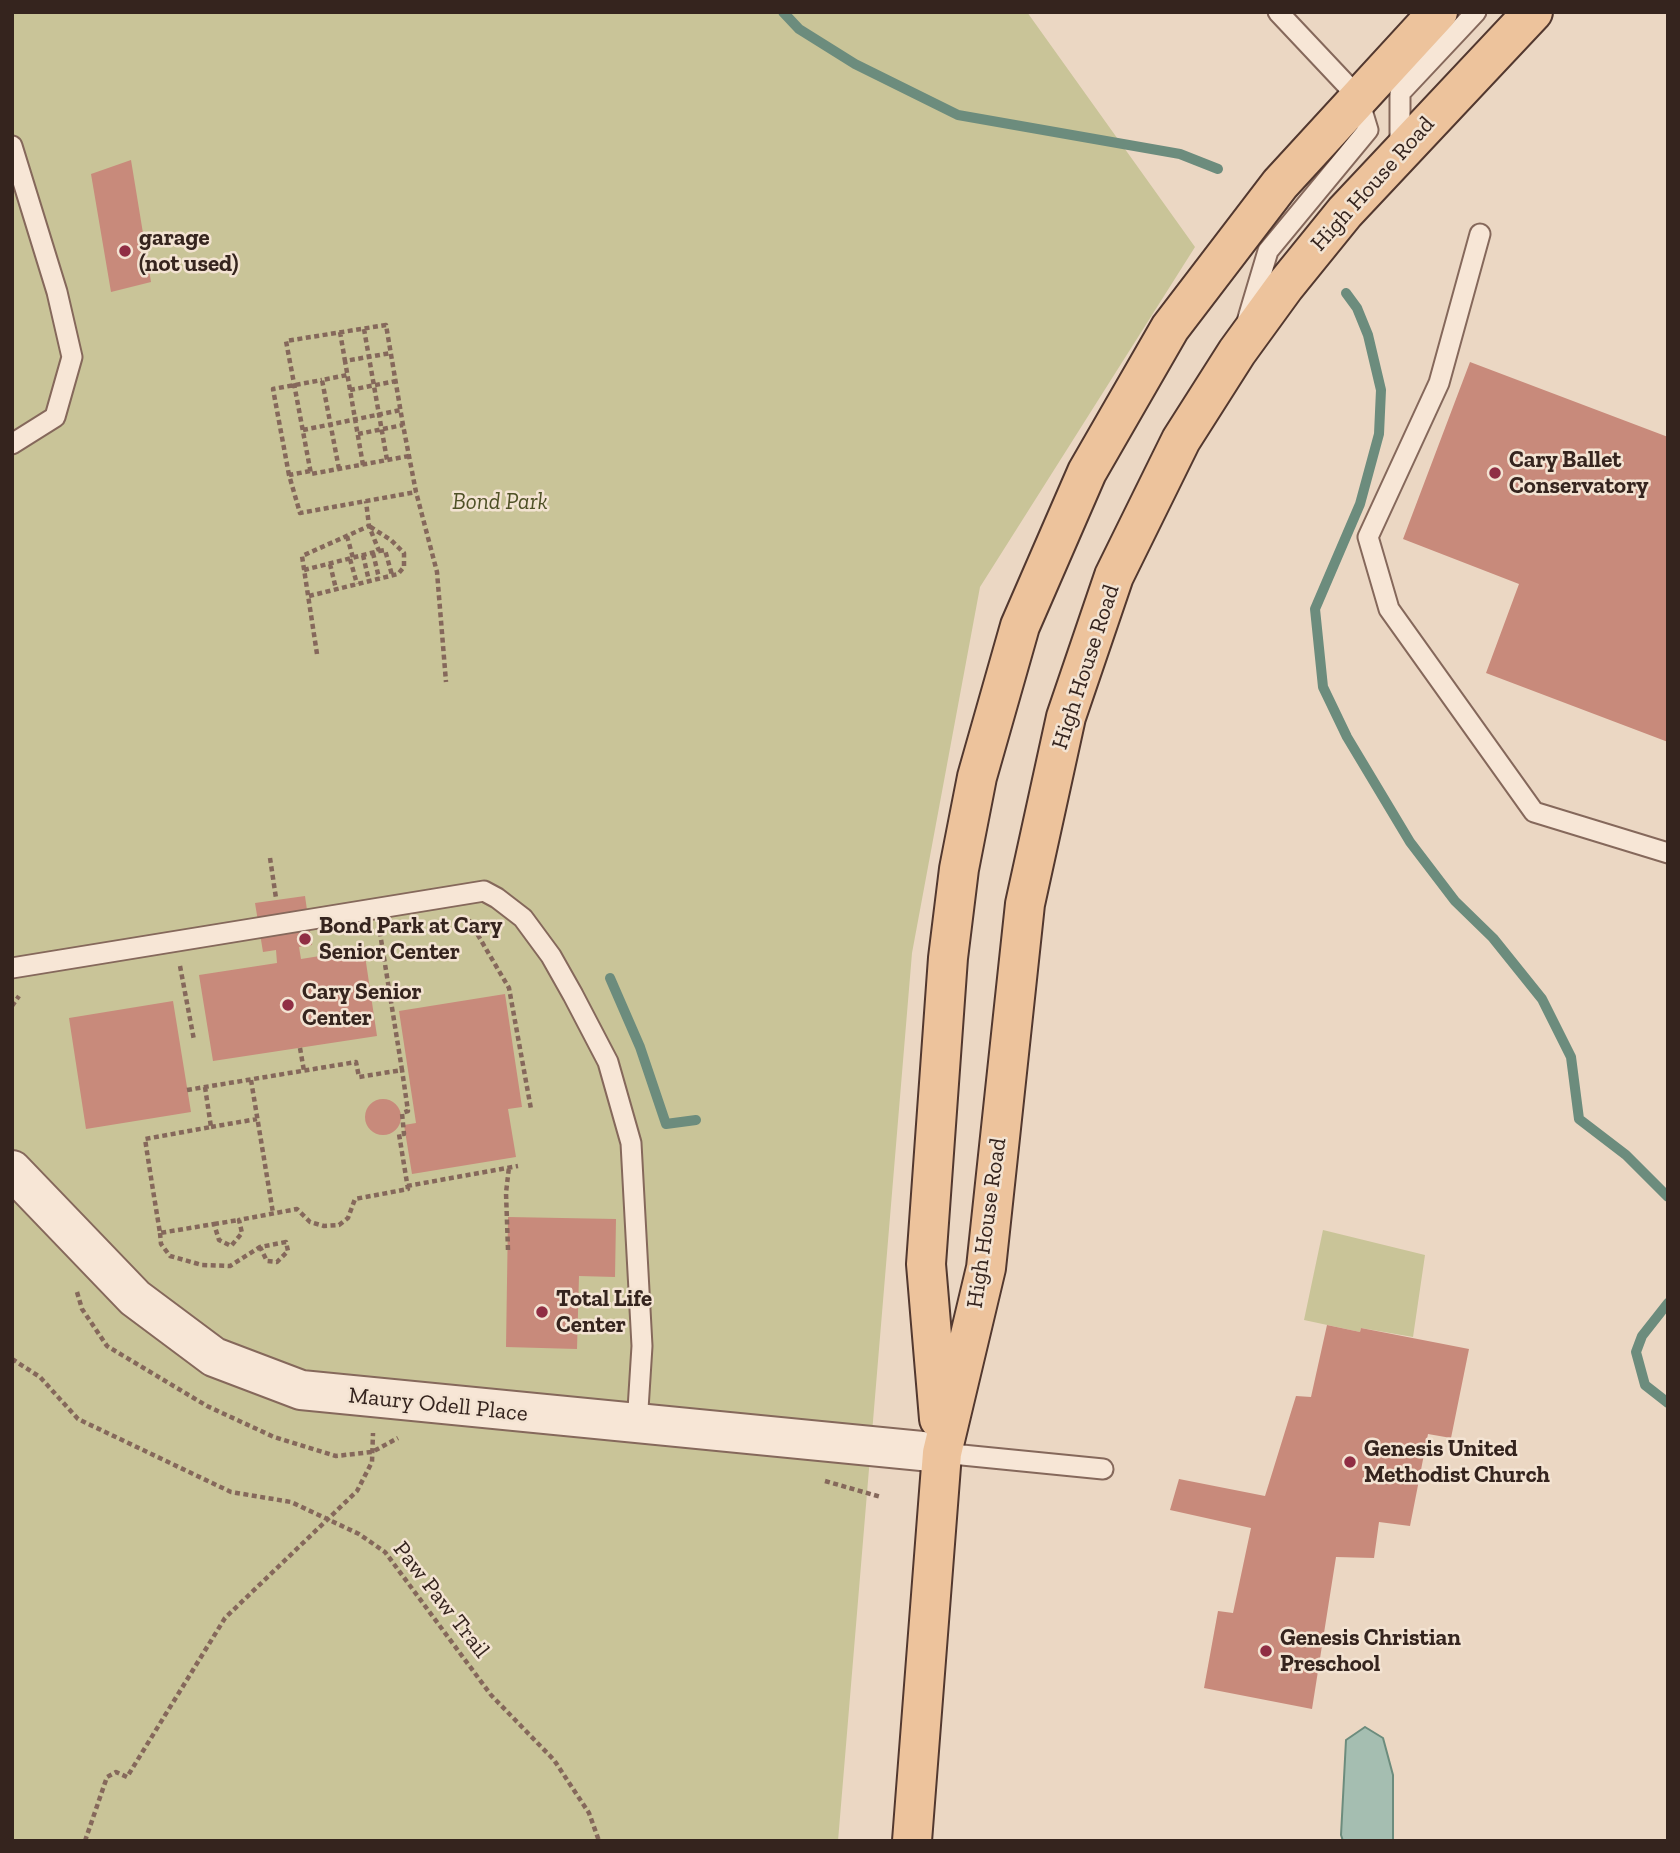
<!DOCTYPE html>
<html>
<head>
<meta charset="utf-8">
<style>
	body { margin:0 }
	#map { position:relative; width:1680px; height:1853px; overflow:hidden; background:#ebd7c3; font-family:"Zilla Slab",serif }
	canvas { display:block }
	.frame { position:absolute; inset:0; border:14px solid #35241e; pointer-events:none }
</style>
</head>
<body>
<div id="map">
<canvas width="1680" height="1853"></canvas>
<div class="frame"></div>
</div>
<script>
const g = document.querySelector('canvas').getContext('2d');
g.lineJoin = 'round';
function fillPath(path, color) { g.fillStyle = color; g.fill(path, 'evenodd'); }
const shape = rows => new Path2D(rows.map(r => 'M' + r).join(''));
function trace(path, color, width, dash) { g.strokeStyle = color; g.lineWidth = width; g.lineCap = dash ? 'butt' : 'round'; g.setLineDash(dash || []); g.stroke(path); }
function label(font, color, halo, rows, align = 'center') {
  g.font = font + ' "Zilla Slab",serif'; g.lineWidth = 5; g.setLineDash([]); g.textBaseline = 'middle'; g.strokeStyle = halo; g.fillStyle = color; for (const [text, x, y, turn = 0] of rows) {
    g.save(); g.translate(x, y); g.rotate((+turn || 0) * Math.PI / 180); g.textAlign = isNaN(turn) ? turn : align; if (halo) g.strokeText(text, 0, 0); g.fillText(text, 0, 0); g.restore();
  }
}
fillPath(shape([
	[12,12,1027,12,1195,247,980,587,912,953,838,1841,12,1841],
	[1323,1230,1425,1255,1413,1337,1361,1328,1360,1332,1304,1320]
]), '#c9c498');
const water = shape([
	[1365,1727,1383,1738,1393,1775,1393,1841,1343,1841,1341,1835,1346,1740,1365,1727]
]);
fillPath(water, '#a5beb1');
trace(water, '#6c8c7d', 2);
trace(shape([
	[783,12,799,29,855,64,958,115,1180,154,1218,169],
	[1346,293,1357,308,1368,335,1381,390,1379,434,1360,504,1315,609,1323,687,1347,737,1410,842,1455,901,1493,938,1542,999,1571,1057,1579,1119,1626,1155,1668,1197],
	[610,978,640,1047,666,1124,696,1120],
	[1668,1303,1642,1336,1636,1352,1645,1385,1668,1403]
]), '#6c8c7d', 10);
fillPath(shape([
	[131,160,151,282,111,292,91,174],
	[1470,362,1668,437,1668,742,1486,673,1519,584,1403,539],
	[305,896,312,945,299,947,301,959,364,949,377,1036,213,1061,199,975,277,963,276,950,263,952,255,903],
	[505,994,522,1107,508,1109,516,1157,412,1174,404,1125,416,1123,399,1011],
	[173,1001,191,1112,86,1129,69,1018],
	'365 1117a18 18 0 1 1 36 0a18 18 0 1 1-36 0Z',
	[508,1217,616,1219,615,1277,579,1276,577,1349,506,1347],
	[1327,1325,1360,1332,1361,1328,1469,1349,1451,1438,1428,1434,1410,1526,1379,1522,1374,1558,1336,1557,1312,1709,1204,1688,1218,1611,1233,1613,1251,1528,1170,1510,1179,1479,1265,1496,1296,1396,1311,1397]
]), '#c88a7b');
const service = shape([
	[12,146,57,292,72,357,55,417,12,444],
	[1400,149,1400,93,1476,12],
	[1480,234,1439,383,1368,537,1389,609,1534,812,1668,853],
	[1248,318,1268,251,1368,130,1358,97,1278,12],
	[12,968,484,891,497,898,523,918,551,956,573,995,608,1062,631,1143,642,1346,637,1425],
	[942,1453,1103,1469]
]);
const minor = shape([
	[12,1170,135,1298,214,1357,301,1390,942,1453]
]);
const primary = shape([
	[939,1419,926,1264,948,958,959,869,977,777,1020,626,1087,472,1170,328,1280,184,1438,12],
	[912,1841,942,1453,986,1268,1025,904,1066,717,1114,576,1181,440,1237,352,1285,286,1345,212,1533,12]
]);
trace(service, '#85685b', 23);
trace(minor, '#85685b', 42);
trace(primary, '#52382f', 42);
trace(shape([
	[364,329,387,460],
	[340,332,345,361],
	[350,390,396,381],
	[303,430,401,410],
	[358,434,403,425],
	[409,456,311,474,286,341,386,325,403,425,409,456,416,492,437,572,446,682],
	[363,465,345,361,391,353],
	[339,469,322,380,347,375],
	[310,471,289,475,300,513,416,492],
	[289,475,273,389,322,380],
	[347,536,353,558],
	[379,551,385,550,392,575],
	[373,553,379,578],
	[363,555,369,581],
	[350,559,357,584],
	[330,564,336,589],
	[304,570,379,551,369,526],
	[309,596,398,574,404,567,404,553,391,540,369,526],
	[317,654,302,556,369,526,366,501],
	[270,858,276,898],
	[469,920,509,988,531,1109],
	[180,966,194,1040],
	[12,1006,19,996],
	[300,1048,304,1071],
	[251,1080,273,1213],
	[205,1087,211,1127,145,1139,152,1184,160,1233,214,1224,219,1240,231,1246,242,1233,239,1220,297,1209,310,1222,324,1226,339,1225,348,1218,355,1199,408,1189,399,1134,404,1134,402,1113,408,1111,402,1070],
	[187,1090,356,1062,359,1077,402,1070,380,933],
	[211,1127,257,1119],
	[407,1186,518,1166],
	[214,1224,239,1220],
	[160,1233,161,1244,170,1256,202,1265,230,1266,260,1247,286,1242,288,1251,277,1262,267,1261,260,1247],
	[508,1250,506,1193,509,1167],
	[77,1292,82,1309,107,1346,207,1406,274,1437,336,1456,372,1452,398,1438],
	[12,1359,40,1377,78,1419,231,1492,291,1502,359,1534,385,1552,491,1695,554,1760,589,1813,599,1841],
	[825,1481,881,1497],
	[85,1841,107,1777,116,1772,127,1777,225,1618,357,1491,372,1462,373,1433]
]), '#85685b', 4.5, [5, 3.5]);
trace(service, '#f7e6d6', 19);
trace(minor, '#f7e6d6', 38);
trace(primary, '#edc39c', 38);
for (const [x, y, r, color] of [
	[125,251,7,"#902e44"],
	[1495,473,7,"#902e44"],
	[305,939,7,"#902e44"],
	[288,1005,7,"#902e44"],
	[542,1312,7,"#902e44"],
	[1350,1462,7,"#902e44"],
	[1266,1651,7,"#902e44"]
]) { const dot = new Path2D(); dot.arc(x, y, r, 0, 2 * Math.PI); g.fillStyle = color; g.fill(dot); trace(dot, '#f3e3d2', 2.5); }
label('23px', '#35241e', '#f3e3d2', [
	["High House Road",1373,184,-48],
	["High House Road",1086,667,-72],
	["High House Road",987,1223,-82],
	["Maury Odell Place",438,1405,6],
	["Paw Paw Trail",441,1600,52]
]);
label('bold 23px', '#35241e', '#f3e3d2', [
	["garage",139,238],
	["(not used)",139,264],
	["Cary Ballet",1509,460],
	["Conservatory",1509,486],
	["Bond Park at Cary",319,926],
	["Senior Center",319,952],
	["Cary Senior",302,992],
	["Center",302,1018],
	["Total Life",556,1299],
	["Center",556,1325],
	["Genesis United",1364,1449],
	["Methodist Church",1364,1475],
	["Genesis Christian",1280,1638],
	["Preschool",1280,1664]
], 'left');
label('italic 23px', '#4f5126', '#f3e3d2', [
	["Bond Park",500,502]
]);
</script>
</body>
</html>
